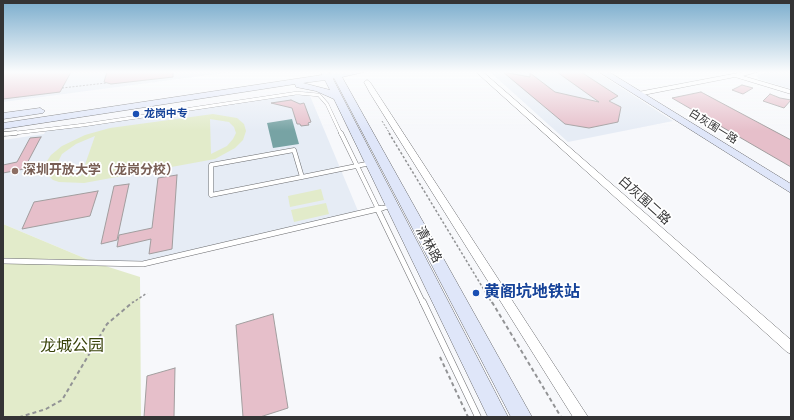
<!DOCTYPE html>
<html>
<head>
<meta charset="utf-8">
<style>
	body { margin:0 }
	#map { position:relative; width:794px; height:420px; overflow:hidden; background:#f7f8fb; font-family:"Sofia Sans Condensed",sans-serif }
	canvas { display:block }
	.frame { position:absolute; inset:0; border:4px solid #343435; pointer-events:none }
</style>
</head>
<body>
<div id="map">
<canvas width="794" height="420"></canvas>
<div class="frame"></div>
</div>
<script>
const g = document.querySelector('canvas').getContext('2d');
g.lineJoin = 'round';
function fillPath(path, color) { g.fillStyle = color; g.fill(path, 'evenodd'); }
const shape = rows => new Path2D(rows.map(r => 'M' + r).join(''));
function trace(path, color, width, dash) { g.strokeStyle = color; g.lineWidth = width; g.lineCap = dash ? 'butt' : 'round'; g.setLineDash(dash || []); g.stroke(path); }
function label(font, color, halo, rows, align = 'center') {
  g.font = font + ' "Sofia Sans Condensed","Noto Sans SC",sans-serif'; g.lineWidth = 3.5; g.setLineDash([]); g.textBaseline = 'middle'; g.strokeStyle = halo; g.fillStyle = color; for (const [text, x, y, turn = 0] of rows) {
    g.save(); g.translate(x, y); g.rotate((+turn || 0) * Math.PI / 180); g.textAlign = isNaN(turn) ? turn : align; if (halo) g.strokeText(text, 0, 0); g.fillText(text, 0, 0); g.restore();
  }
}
fillPath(shape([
	[3,72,232,72,3,102],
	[490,72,597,72,673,121,568,142],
	[771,72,791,72,791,89,758,79,757,75],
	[308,91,358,211,143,264,96,263,3,224,3,140,44,134,47,129]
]), '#e6ecf5');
fillPath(shape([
	[213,114,237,118,244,124,246,131,243,140,235,148,215,159,84,183,59,182,53,180,46,173,45,164,51,155,62,146,85,135,110,128],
	[210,119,229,122,234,127,236,133,233,139,227,146,211,154],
	[95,136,81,176,69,175,61,171,58,162,62,154,76,144],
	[321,189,324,200,290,207,288,196],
	[326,203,329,214,294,222,291,210],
	[3,224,96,263,140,277,141,417,3,417]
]), '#e2ebca');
fillPath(shape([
	[292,119,299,144,273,148,267,123]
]), '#77a3a4');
const building = shape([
	[3,72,71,72,60,92,3,99,3,72],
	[107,72,173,72,173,77,111,84,104,82,107,72],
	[503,72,530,77,530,73,555,92,599,102,557,72,581,72,618,96,609,101,621,107,618,122,589,128,565,124,503,72],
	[742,85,753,88,743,94,732,90,742,85],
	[701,92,791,140,791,167,672,98,701,92],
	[770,94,780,98,791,100,784,108,763,101,770,94],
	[291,100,300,104,304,103,311,122,308,123,309,125,301,126,300,124,297,124,292,108,271,103,291,100],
	[41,137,24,169,3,173,3,165,17,162,30,138,41,137],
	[177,175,172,249,149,254,151,239,117,247,119,235,152,228,158,178,177,175],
	[129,184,117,240,101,244,114,186,129,184],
	[98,191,90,216,22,229,34,202,98,191],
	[273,314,288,408,260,417,243,417,236,325,273,314],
	[175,368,174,417,144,417,147,376,175,368]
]);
fillPath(building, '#e6bfca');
trace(building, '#a29e9f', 1);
const laneFar3 = shape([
	[7,134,84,125,297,93,319,95,327,104,341,134]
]);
const laneFar2 = shape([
	[341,133,378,209],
	[3,134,16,133],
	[294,150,302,177,211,195,211,165,294,150],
	[302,177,371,163],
	[378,209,392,206]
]);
const laneFar1 = shape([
	[377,208,423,303],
	[3,261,143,264,382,208]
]);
const lane = shape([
	[423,302,478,417]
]);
const street = shape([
	[476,72,483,72,791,340,791,354,787,352,476,72],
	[743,72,757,72,743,76,791,90,791,94,735,77,638,96,635,94,638,92,743,72],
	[367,80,370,82,588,417,573,417,370,93,364,82,367,80]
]);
const secondary = shape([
	[321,72,329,72,330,74,331,72,364,72,342,77,532,417,511,417,334,78,333,79,508,417,488,417,334,99,316,91,296,87,295,84,3,129,3,123,322,75,321,72],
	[325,80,330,90,303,83,325,80],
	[599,72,609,72,791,184,791,193,599,72],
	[40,108,45,111,43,113,3,119,3,113,40,108]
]);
trace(laneFar3, '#6b6c6f', 3.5);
trace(laneFar2, '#6b6c6f', 5);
trace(laneFar1, '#6b6c6f', 6);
trace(lane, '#6b6c6f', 7);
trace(street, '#6b6c6f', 1);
trace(secondary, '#6b6c6f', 1);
trace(shape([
	[62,88,106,83],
	[382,121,390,134]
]), '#929395', 1, [2, 1.5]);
trace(shape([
	[389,133,492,303],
	[132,303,147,293]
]), '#929395', 1.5, [2.5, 2]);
trace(shape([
	[492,302,561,417],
	[440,357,468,417],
	[5,417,20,417,46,409,62,400,107,324,133,302]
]), '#929395', 2, [4, 3]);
trace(laneFar3, '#fff', 3);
trace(laneFar2, '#fff', 4);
trace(laneFar1, '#fff', 5);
trace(lane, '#fff', 6);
fillPath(street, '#fff');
fillPath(secondary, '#dfe6f9');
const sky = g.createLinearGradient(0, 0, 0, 131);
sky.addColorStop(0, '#7badcd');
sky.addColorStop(0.55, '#fbfcfd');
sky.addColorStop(1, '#fbfcfd00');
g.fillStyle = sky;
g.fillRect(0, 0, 794, 131);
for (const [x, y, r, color] of [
	[136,114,4,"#1a4fb4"],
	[15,171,4,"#8d6e63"],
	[476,293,4,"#1a4fb4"]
]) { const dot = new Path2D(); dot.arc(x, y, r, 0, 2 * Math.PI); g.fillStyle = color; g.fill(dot); trace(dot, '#fff', 1.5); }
label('bold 11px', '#164399', '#fff', [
	["龙岗中专",144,114]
], 'left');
label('11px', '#343435', '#fff', [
	["白灰围一路",713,127,32]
]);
label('bold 13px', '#785e54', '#fff', [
	["深圳开放大学（龙岗分校）",23,171]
], 'left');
label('13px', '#343435', '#fff', [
	["白灰围二路",644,201,42],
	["清林路",428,245,61]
]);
label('bold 16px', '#164399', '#fff', [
	["黄阁坑地铁站",484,293]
], 'left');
label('16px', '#384209', '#fff', [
	["龙城公园",72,347]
]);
</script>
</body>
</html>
